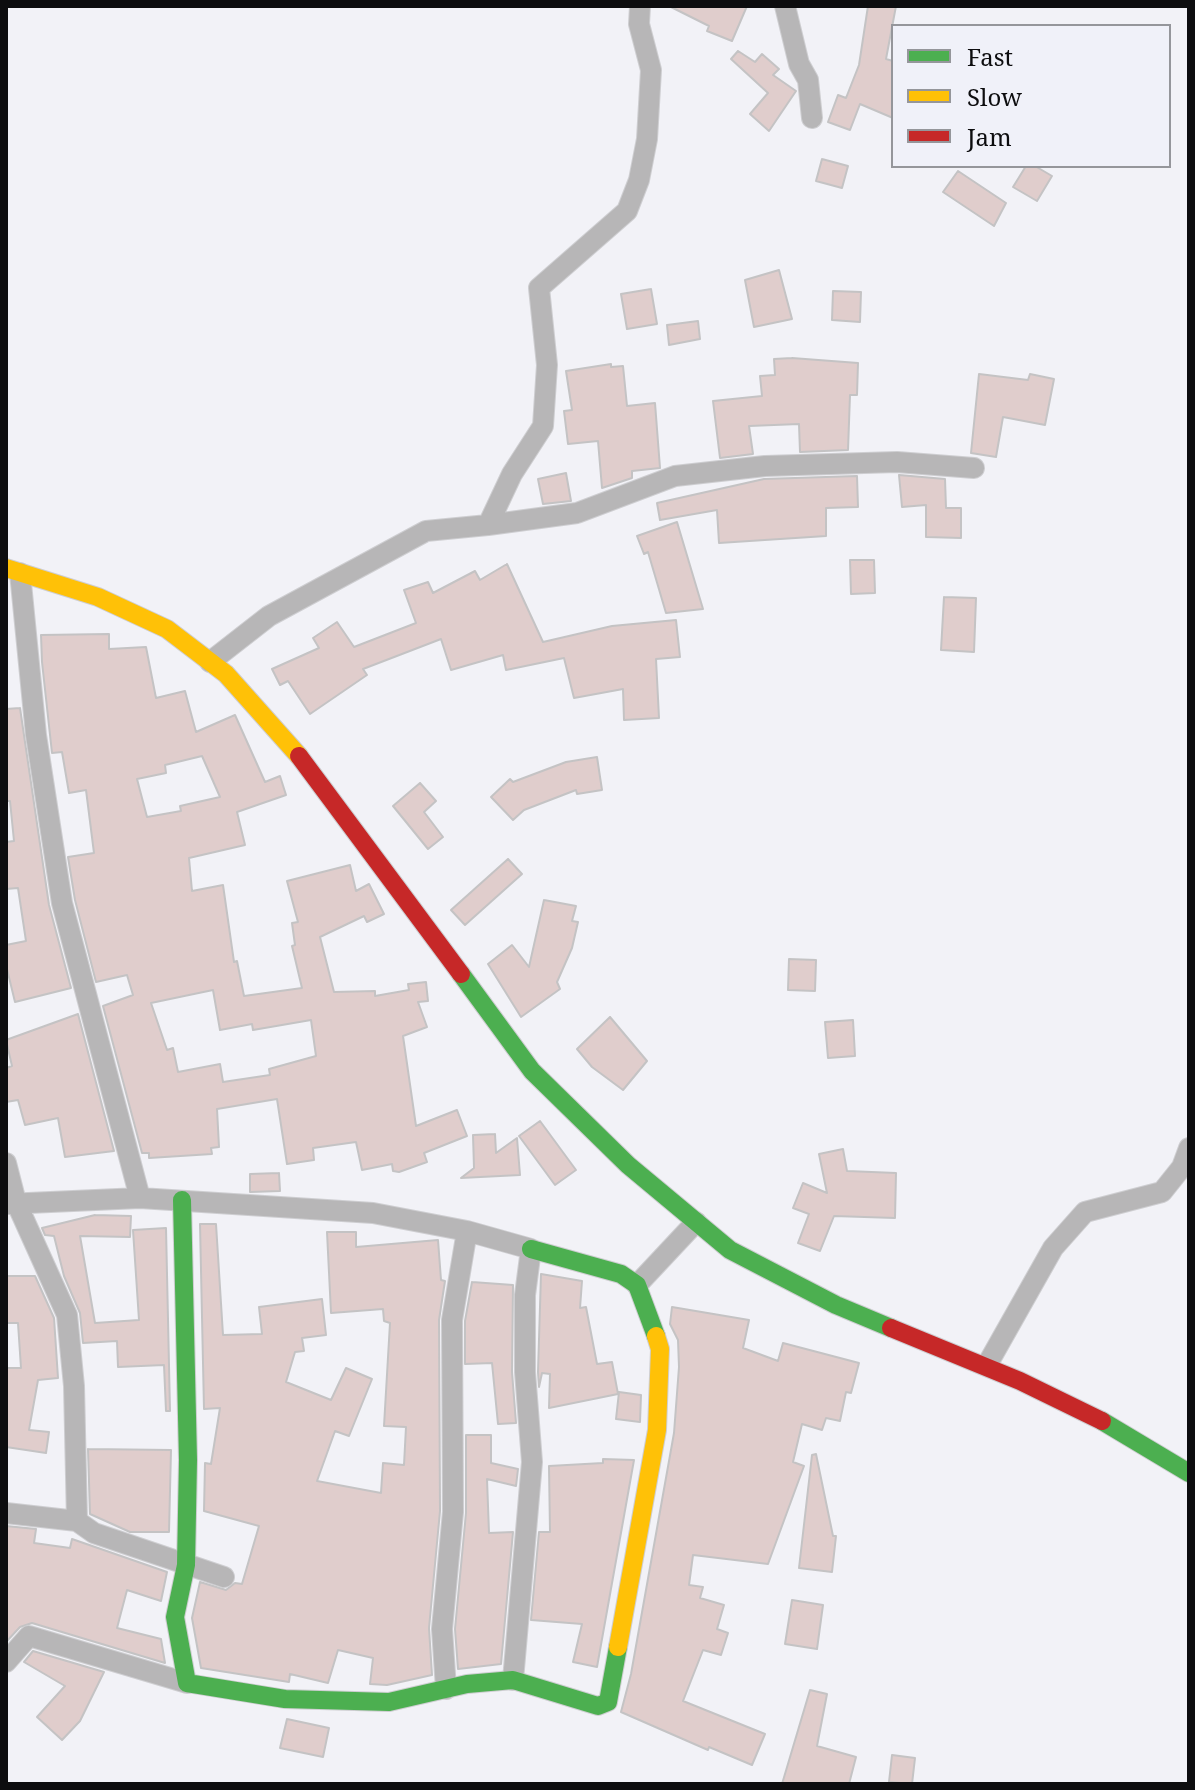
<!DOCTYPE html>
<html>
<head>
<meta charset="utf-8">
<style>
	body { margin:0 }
	#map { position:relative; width:1195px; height:1790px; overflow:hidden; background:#f2f2f7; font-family:"Noto Serif",serif }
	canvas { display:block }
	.frame { position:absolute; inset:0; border:8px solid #0d0d0f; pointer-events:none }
	.legend { position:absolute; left:891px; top:24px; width:280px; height:144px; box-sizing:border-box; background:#f0f1f9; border:2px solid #95969b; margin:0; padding:10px 14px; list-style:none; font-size:24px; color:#0d0d0f }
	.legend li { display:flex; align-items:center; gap:16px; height:40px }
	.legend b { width:40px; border:2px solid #95969b }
</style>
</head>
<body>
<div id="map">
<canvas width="1195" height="1790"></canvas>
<div class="frame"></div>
<ul class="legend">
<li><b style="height:10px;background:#4caf50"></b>Fast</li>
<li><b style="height:10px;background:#ffc107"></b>Slow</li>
<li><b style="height:10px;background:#c62828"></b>Jam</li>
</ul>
</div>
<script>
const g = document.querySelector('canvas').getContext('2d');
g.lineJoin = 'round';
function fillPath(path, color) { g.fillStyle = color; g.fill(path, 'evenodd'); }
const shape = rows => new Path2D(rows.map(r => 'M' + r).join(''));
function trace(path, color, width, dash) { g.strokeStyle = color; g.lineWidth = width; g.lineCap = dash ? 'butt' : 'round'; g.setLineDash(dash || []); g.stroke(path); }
const building = shape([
	[669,6,747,6,732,41,707,31,709,26,669,6],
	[868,6,896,6,886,59,893,61,893,118,860,104,850,130,828,122,838,95,846,98,859,65,868,6],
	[738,51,755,62,762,54,779,69,773,75,796,91,769,131,750,114,768,93,731,59,738,51],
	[822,159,848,166,842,188,816,181,822,159],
	[1026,166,1035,166,1052,176,1037,201,1013,187,1026,166],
	[958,171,1006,203,994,226,943,192,958,171],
	[779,270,792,319,754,327,745,280,779,270],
	[651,289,657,324,627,329,621,294,651,289],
	[833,291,861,292,860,322,832,320,833,291],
	[698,321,700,339,669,345,667,325,698,321],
	[792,358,858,363,857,395,850,395,848,450,800,452,799,424,749,426,753,454,720,458,713,401,762,396,760,376,775,375,774,359,792,358],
	[611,364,611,367,623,366,627,406,655,403,660,468,632,471,632,478,602,488,598,441,568,444,564,411,572,410,566,371,611,364],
	[979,374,1028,380,1030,374,1054,379,1045,425,1003,417,996,457,971,453,979,374],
	[566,473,571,501,543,504,538,479,566,473],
	[899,475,945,479,946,508,961,508,961,538,926,537,926,505,902,507,899,475],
	[857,476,858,507,826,508,826,536,719,543,717,510,660,520,657,503,764,479,857,476],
	[677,522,703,609,666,613,648,552,644,554,637,536,677,522],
	[850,560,874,560,875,593,851,594,850,560],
	[507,564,543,642,612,626,676,620,680,657,656,659,659,718,624,720,623,689,574,698,564,658,506,670,503,655,451,670,441,639,363,669,367,675,310,714,288,681,280,685,272,669,319,648,313,638,337,622,354,647,416,623,404,590,428,582,433,593,475,571,480,580,507,564],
	[944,597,976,598,974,652,941,650,944,597],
	[109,634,109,649,146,647,156,698,185,691,196,732,235,715,265,782,280,776,286,795,237,812,245,845,189,858,192,891,223,885,234,962,237,961,244,996,302,988,292,946,295,945,292,923,298,922,287,881,350,865,356,891,369,884,384,914,367,922,364,916,320,937,334,992,375,991,375,996,409,990,408,984,426,982,428,1001,418,1002,427,1027,403,1036,416,1126,457,1110,467,1136,424,1153,427,1162,399,1172,393,1171,392,1164,362,1170,356,1142,313,1148,314,1160,287,1164,277,1099,217,1109,219,1147,211,1148,212,1154,149,1158,149,1153,142,1153,103,1006,133,995,127,975,96,982,75,900,68,857,94,853,86,790,69,793,62,752,52,753,42,662,41,635,109,634],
	[202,756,220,797,180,806,181,811,147,817,137,779,166,773,165,765,202,756],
	[213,990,220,1030,252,1024,253,1030,311,1020,316,1056,269,1069,270,1075,223,1082,220,1064,178,1072,173,1048,167,1050,151,1003,213,990],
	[20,708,49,905,71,988,15,1002,6,965,6,945,26,941,18,888,6,889,6,842,14,841,10,801,6,801,6,709,20,708],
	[597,757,602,790,577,794,576,790,524,810,513,820,491,797,510,779,513,782,566,762,597,757],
	[420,783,436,801,424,812,443,837,428,849,393,806,420,783],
	[508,859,522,874,465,925,451,910,508,859],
	[544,900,576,906,572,921,578,922,572,948,557,982,560,989,521,1017,488,964,512,945,529,967,544,900],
	[789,959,816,960,815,991,788,990,789,959],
	[78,1014,114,1151,65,1157,58,1118,25,1125,18,1100,6,1102,6,1068,12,1066,6,1040,78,1014],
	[610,1017,647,1061,623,1090,592,1067,577,1049,610,1017],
	[853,1020,855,1056,828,1058,825,1022,853,1020],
	[540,1121,576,1170,555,1185,519,1136,540,1121],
	[495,1134,496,1153,517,1138,520,1175,461,1178,474,1168,473,1135,495,1134],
	[843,1149,847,1171,896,1173,895,1218,834,1216,820,1251,798,1243,809,1214,793,1208,803,1183,827,1193,819,1154,843,1149],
	[279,1173,280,1191,250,1192,250,1174,279,1173],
	[95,1215,131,1216,130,1237,80,1236,95,1323,139,1320,133,1230,166,1228,170,1411,166,1411,164,1365,118,1367,117,1341,83,1343,80,1313,64,1276,54,1236,45,1235,42,1228,95,1215],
	[200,1224,216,1224,223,1335,262,1334,259,1307,322,1299,326,1335,302,1338,304,1351,295,1352,286,1382,331,1400,346,1368,372,1379,349,1436,335,1431,317,1481,381,1493,383,1463,404,1465,406,1427,384,1426,390,1323,384,1321,383,1309,331,1313,327,1232,356,1232,356,1247,438,1240,441,1280,445,1281,439,1320,440,1511,429,1628,432,1675,387,1685,370,1684,373,1658,338,1650,328,1683,290,1674,289,1682,201,1668,192,1618,200,1582,226,1590,235,1583,242,1584,259,1526,204,1511,205,1463,211,1464,220,1408,204,1409,200,1224],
	[541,1274,582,1281,580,1308,586,1307,597,1364,612,1362,618,1394,549,1408,550,1374,542,1373,539,1387,538,1372,541,1274],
	[6,1276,35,1276,54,1318,58,1378,38,1380,29,1430,49,1432,46,1453,6,1447,6,1368,21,1368,18,1323,6,1323,6,1276],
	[472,1282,513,1285,512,1372,516,1423,498,1424,492,1363,465,1364,465,1321,472,1282],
	[672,1307,749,1320,743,1348,778,1361,783,1343,859,1363,851,1393,846,1392,840,1421,826,1418,822,1430,802,1424,793,1462,804,1466,768,1564,693,1555,689,1585,703,1587,700,1598,724,1605,717,1629,728,1633,721,1655,703,1650,683,1701,765,1734,752,1765,709,1747,708,1750,621,1712,631,1674,674,1433,679,1367,678,1340,670,1324,672,1307],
	[619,1392,641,1395,640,1422,616,1419,619,1392],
	[466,1435,491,1435,491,1463,518,1469,516,1486,487,1479,489,1533,513,1532,501,1664,458,1669,455,1629,466,1513,466,1435],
	[88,1449,171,1450,169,1532,130,1532,90,1514,88,1449],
	[816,1454,833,1536,836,1536,832,1572,799,1568,812,1455,816,1454],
	[603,1459,634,1460,597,1667,573,1662,582,1624,531,1620,539,1532,550,1532,549,1466,603,1463,603,1459],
	[6,1526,36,1529,34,1543,70,1548,72,1539,167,1572,161,1601,127,1590,117,1628,161,1639,165,1663,32,1623,20,1627,6,1642,6,1526],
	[792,1600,823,1605,817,1649,785,1644,792,1600],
	[33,1651,104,1672,80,1721,62,1740,37,1717,65,1686,24,1662,33,1651],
	[810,1690,827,1694,817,1746,856,1757,849,1784,782,1784,810,1690],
	[287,1719,329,1728,323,1757,280,1748,287,1719],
	[892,1755,915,1758,912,1784,889,1782,892,1755]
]);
fillPath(building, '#e0cdcc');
trace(building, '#c4c3c4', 2);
const street = shape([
	[785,6,799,64,808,80,812,118],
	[488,525,577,513,675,476,765,466,897,462,974,468],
	[20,573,36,735,62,903,140,1198],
	[210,662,269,616,426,531,488,525,512,474,543,426,547,365,539,288,627,211,639,180,647,139,651,70,639,24,640,6],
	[6,1163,16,1202,67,1315,74,1386,77,1521],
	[6,1204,140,1198,373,1213,467,1231,531,1249,525,1295,525,1372,532,1462,513,1680],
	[637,1285,696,1222],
	[987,1365,1053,1248,1085,1212,1162,1192,1182,1167,1189,1148],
	[6,1513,77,1521,94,1533,224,1577],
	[6,1662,29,1636,187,1683],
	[446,1689,442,1629,453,1512,452,1320,467,1231]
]);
const fast = shape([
	[461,974,532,1071,628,1165,730,1250,836,1305,891,1328],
	[182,1200,188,1460,186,1565,175,1617,187,1683,285,1699,389,1702,467,1684,513,1680,598,1706,608,1702,618,1647],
	[531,1249,621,1274,637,1285,656,1336],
	[1102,1421,1189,1473]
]);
const slow = shape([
	[6,568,98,597,167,629,226,674,299,756],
	[618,1647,657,1430,660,1349,656,1336]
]);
const jam = shape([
	[299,756,461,974],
	[891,1328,1020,1381,1102,1421]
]);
trace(street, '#ceced1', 22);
trace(fast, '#ceced1', 20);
trace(slow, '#ceced1', 20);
trace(jam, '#ceced1', 20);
trace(street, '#b7b6b7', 20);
trace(fast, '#4caf50', 18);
trace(slow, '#ffc107', 18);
trace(jam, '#c62828', 18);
</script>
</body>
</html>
